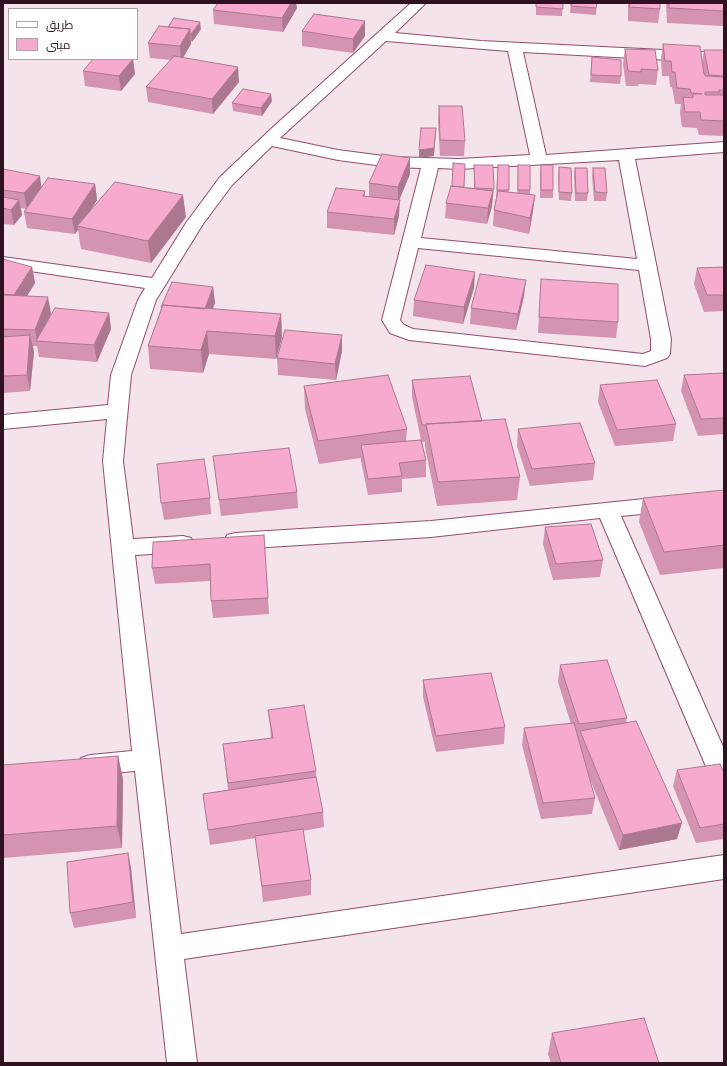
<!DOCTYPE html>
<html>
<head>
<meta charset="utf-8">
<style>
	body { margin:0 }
	#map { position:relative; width:727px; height:1066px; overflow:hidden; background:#f4e3ea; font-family:"Work Sans",Cairo,sans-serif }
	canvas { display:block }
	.frame { position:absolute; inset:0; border:4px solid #2f1221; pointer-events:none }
	.legend { position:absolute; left:8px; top:8px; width:130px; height:52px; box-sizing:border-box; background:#fff; border:1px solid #aca0a6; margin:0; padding:5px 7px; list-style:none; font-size:12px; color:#2f1221 }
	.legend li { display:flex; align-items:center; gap:8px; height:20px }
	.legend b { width:20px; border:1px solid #aca0a6 }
</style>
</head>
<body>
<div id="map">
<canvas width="727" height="1066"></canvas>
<div class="frame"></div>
<ul class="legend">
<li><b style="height:5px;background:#fff"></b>طريق</li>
<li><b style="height:11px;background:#f6abce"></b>مبنى</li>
</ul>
</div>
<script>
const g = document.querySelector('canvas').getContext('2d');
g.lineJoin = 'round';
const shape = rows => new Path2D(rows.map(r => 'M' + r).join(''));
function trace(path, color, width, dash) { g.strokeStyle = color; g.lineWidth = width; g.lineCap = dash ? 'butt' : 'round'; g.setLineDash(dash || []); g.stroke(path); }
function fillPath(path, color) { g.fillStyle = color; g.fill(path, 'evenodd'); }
const street = shape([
	[411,3,426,3,395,33,481,41,724,53,724,63,523,52,546,155,724,142,724,152,635,159,671,339,670,354,667,358,645,366,409,340,390,333,382,320,421,168,391,167,338,160,272,146,232,185,203,224,156,300,131,375,123,461,133,539,183,536,191,538,194,544,191,550,183,552,135,555,181,934,724,855,724,879,184,959,197,1063,167,1063,135,771,90,775,81,772,77,765,81,758,90,755,132,751,103,461,107,419,3,429,3,415,108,405,111,375,138,300,145,288,3,267,3,257,152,278,186,223,220,177,272,128,411,3],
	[386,41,508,51,530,155,459,159,391,157,338,150,280,138,386,41],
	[619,160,637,259,421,238,438,168,459,169,619,160],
	[418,248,639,270,651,339,651,351,643,354,413,329,404,325,400,320,418,248],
	[724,492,724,506,621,516,724,749,724,789,715,785,711,778,600,518,431,537,235,549,227,547,224,541,227,535,235,533,431,521,673,496,724,492]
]);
trace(street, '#934c70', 2);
fillPath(street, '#fff');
fillPath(shape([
	[233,3,296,3,297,8,283,32,214,24,213,10],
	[536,3,563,3,562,16,536,15],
	[571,3,597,3,596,15,570,13],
	[628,3,660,3,660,9,658,23,628,21],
	[666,3,724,3,724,26,667,23],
	[365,21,365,36,353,53,302,46,302,31],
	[201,29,192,42,191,41,191,44,183,58,239,82,213,114,148,102,146,87,171,60,150,58,148,43],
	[663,44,702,61,704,50,724,50,724,136,699,135,697,128,682,127,680,113,681,104,675,104,672,87,670,87,669,76,662,76,661,59],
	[625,49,658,70,656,85,639,84,638,86,626,86,623,64],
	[592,57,621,76,620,84,590,82],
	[133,59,135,74,121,91,85,86,83,71],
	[272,101,262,116,233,111,232,103],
	[439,106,465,141,464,156,440,156,438,121],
	[410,158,410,174,399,200,399,216,394,235,327,228,327,212,365,191,365,196,369,197,369,183],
	[474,165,494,189,492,206,487,224,445,218,446,203,464,187,474,188],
	[498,165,509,165,509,192,517,193,518,165,530,190,530,195,535,195,533,211,529,234,493,226,494,210,496,198],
	[541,165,553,190,553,198,540,198,540,173],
	[559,167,572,193,571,201,559,200,558,175],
	[575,168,588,193,587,201,575,201,574,176],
	[593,168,607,193,606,201,594,201,592,176],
	[3,169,42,187,95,184,97,200,90,212,186,217,151,263,81,249,78,230,75,234,27,228,24,212,26,209,21,208,22,215,14,225,3,224],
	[3,259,32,267,35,283,27,296,51,313,48,321,109,313,111,329,97,362,39,357,37,346,33,346,34,352,30,391,3,393],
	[724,267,724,311,704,312,694,284,697,268],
	[541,279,618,322,616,338,538,333,540,295],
	[213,287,215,303,212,309,281,314,282,337,276,359,209,354,203,373,150,369,148,346,161,309,161,307],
	[474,288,463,324,413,316,414,300],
	[524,296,516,330,470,324,471,308],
	[342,351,336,380,278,375,277,358],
	[724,373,724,434,698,436,681,391,684,375],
	[412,380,482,421,520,477,517,500,437,506,425,447,425,442,422,442,426,460,426,477,402,479,402,492,368,495,361,461,361,458,319,464,305,409,304,386,407,429,406,441,421,440,412,397],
	[600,385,676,424,673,441,615,446,598,402],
	[518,429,595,463,593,480,530,486,517,446],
	[213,456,297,492,298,508,221,516],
	[724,490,724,568,660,575,639,522,643,498],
	[210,498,211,514,164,520,161,503],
	[545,527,603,560,600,577,553,580,543,544],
	[264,535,269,614,213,618,211,601,210,581,155,584,152,568],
	[560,665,627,718,626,723,677,839,619,850,587,772,595,798,592,814,541,819,522,745,524,728,571,724,558,682],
	[423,680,505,727,504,744,436,752,423,697],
	[268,710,316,771,316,778,323,812,324,827,303,831,311,880,311,895,263,902,256,838,210,845,203,794,228,790,223,744,271,738,270,726],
	[118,756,123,779,122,848,3,858,3,765],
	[677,770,724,773,724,839,696,843,673,786],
	[128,853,131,868,136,918,74,928,70,913],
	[552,1033,659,1063,551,1063,548,1054]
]), '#d493b1');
fillPath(shape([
	[291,3,296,3,297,8,283,32,282,18],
	[365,21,365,36,353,53,353,39],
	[200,22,201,29,192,42,191,34],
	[190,29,191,44,181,61,180,46],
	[133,59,135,74,121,91,119,76],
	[238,67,239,82,213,114,212,99],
	[271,94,272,101,262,116,261,108],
	[436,128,434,156,419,158,419,150],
	[410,158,410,174,398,203,398,187],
	[40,176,42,192,27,209,24,193],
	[95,184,97,200,80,227,77,226,78,230,75,234,72,219],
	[493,191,492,206,487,224,488,208],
	[183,195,186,217,151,263,148,241],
	[535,195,533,211,529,234,530,218],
	[19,200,22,215,14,225,11,210],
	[400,200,399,216,394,235,394,219],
	[32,267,35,283,18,311,14,295],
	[475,272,474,288,463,324,464,307],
	[526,280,524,296,516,330,518,314],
	[213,287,215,303,205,328,204,312],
	[48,297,51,313,40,341,37,341,35,330],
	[109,313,111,329,97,362,94,345],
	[281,314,282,337,276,359,275,336],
	[207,331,209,354,203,373,201,350],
	[30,335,34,352,30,391,27,375],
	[342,335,342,351,336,380,335,364],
	[118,756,123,779,122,848,117,826],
	[682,823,677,839,619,850,623,835],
	[128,853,131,868,136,918,133,902]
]), '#ac7890');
const building = shape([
	[218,3,291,3,282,18,213,10,218,3],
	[536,3,563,3,563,9,536,7,536,3],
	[571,3,597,3,596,8,571,6,571,3],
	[630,3,660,3,660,9,629,7,630,3],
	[669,3,724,3,724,11,669,8,669,3],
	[314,14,365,21,353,39,302,31,314,14],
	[174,18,200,22,191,34,190,34,190,29,168,27,174,18],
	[159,26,190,29,180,46,148,43,159,26],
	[663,44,700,46,704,74,706,76,724,77,724,90,719,90,719,92,705,92,705,95,724,95,724,121,701,120,700,112,685,112,683,97,693,98,693,94,702,94,691,93,690,89,677,88,675,72,672,72,671,61,665,61,663,44],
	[625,49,655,50,658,70,641,69,641,72,628,71,625,49],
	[704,50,724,50,724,76,709,75,704,50],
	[174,56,238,67,212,99,146,87,174,56],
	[592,57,621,60,621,76,591,75,592,57],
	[93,59,133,59,119,76,83,71,93,59],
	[243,89,271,94,261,108,232,103,243,89],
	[439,106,462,106,465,141,440,140,439,106],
	[421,128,436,128,434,148,419,150,421,128],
	[382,154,410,158,398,187,369,183,382,154],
	[453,163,465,164,464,187,452,186,453,163],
	[474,165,493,165,494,189,475,188,474,165],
	[498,165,509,165,509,190,497,190,498,165],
	[518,165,530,165,530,190,518,190,518,165],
	[541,165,553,165,553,190,541,190,541,165],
	[559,167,571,168,572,193,559,192,559,167],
	[575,168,587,168,588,193,576,193,575,168],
	[593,168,605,168,607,193,595,192,593,168],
	[3,169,40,176,24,193,3,190,3,169],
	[48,178,95,184,72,219,24,212,48,178],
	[115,182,183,195,148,241,77,226,115,182],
	[451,186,493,191,488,208,446,203,451,186],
	[336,188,365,191,363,196,400,200,394,219,327,212,336,188],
	[498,191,535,195,530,218,494,210,498,191],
	[3,197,19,200,11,210,3,208,3,197],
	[3,259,32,267,14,295,3,294,3,259],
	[426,265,475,272,464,307,414,300,426,265],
	[724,267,724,295,707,295,697,268,724,267],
	[480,274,526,280,518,314,471,308,480,274],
	[541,279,618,284,618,322,539,317,541,279],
	[172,282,213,287,205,309,163,305,162,307,161,307,172,282],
	[3,295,48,297,35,330,3,329,3,295],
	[163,305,281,314,275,336,207,331,201,350,148,346,163,305],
	[55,308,109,313,94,345,36,341,55,308],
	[285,330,342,335,335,364,277,358,285,330],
	[30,335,27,375,3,376,3,337,30,335],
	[724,373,724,418,701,419,684,375,724,373],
	[388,375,407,429,318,441,304,386,388,375],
	[470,376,482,421,426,424,426,425,422,425,412,380,470,376],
	[657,380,676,424,617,430,600,385,657,380],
	[505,419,520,477,438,482,426,424,505,419],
	[580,423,595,463,532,469,518,429,580,423],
	[421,440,426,460,399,463,402,476,368,479,361,445,421,440],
	[289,448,297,492,219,500,213,456,289,448],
	[204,459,210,498,161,503,157,464,204,459],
	[724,490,724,545,664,552,643,498,724,490],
	[591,524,603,560,556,564,545,527,591,524],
	[264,535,268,598,211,601,210,564,152,568,153,542,264,535],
	[607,660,627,718,579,724,560,665,607,660],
	[491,673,505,727,436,736,423,680,491,673],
	[304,705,316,771,228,783,223,744,273,738,268,710,304,705],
	[636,721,682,823,623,835,580,731,636,721],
	[574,723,595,798,543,803,524,728,574,723],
	[118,756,117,826,3,835,3,765,118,756],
	[720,764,724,773,724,824,700,828,677,770,720,764],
	[316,777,323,812,208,830,203,794,316,777],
	[303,829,311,880,262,886,255,836,303,829],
	[128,853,133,902,70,913,67,862,128,853],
	[644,1018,659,1063,561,1063,552,1033,644,1018]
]);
fillPath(building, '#f6abce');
trace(building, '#ac7890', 1);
</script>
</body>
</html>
